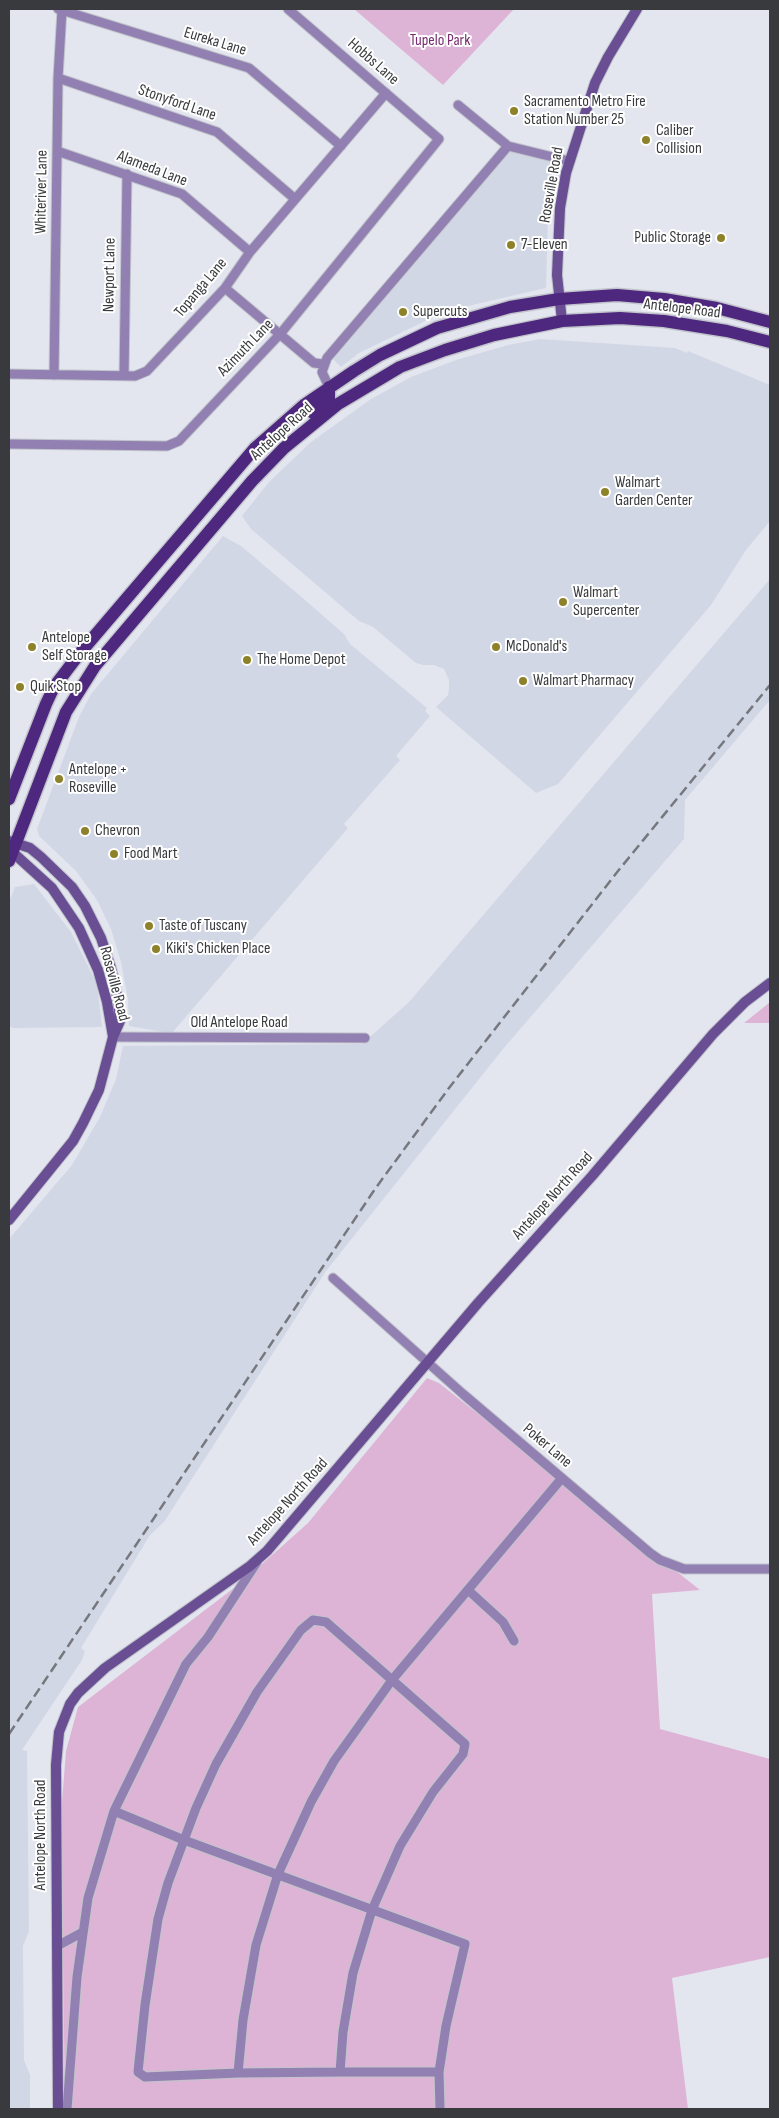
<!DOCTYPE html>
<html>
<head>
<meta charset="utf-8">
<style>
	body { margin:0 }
	#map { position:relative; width:779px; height:2118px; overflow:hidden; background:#e3e6ef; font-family:"Sofia Sans Condensed",sans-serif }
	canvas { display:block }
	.frame { position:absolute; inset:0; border:10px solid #393a3d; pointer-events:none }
</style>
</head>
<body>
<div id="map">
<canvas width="779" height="2118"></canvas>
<div class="frame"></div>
</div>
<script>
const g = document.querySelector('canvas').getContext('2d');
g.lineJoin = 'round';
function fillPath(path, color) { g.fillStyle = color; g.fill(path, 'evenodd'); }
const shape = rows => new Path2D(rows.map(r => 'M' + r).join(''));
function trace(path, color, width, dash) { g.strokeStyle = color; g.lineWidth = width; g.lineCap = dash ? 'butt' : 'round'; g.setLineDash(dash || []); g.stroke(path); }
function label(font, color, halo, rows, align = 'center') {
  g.font = font + ' "Sofia Sans Condensed",sans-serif'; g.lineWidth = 4; g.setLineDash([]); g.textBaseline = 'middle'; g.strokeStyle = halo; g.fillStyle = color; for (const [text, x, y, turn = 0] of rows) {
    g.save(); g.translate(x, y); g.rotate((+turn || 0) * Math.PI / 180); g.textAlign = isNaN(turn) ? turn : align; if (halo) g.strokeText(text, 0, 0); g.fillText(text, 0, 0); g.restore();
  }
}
fillPath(shape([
	[508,150,562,164,548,216,546,288,446,311,359,353,341,367,332,358],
	[540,339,675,348,687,353,688,351,770,385,770,521,746,550,711,605,558,784,536,793,436,707,448,695,449,688,449,680,444,669,434,665,423,665,416,663,373,627,359,621,251,529,242,516,269,482,311,442,371,399,411,377,456,360,508,345],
	[223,536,241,546,298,594,344,634,350,644,427,708,425,711,430,716,396,756,400,760,344,824,348,828,177,1027,172,1033,163,1032,129,1026,128,1000,121,962,111,929,97,900,76,871,39,836,37,829,79,717,91,694],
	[770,579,770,700,685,800,684,839,503,1049,326,1271,164,1522,150,1535,81,1648,85,1651,82,1660,22,1750,27,1751,29,1931,23,1946,24,2060,30,2075,30,2109,9,2109,9,1239,72,1165,100,1117,116,1079,123,1046,362,1044,409,1002],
	[34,884,71,932,97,984,102,1027,13,1028,9,1026,9,902,15,887]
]), '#d2d7e6');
fillPath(shape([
	[354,9,514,9,443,85],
	[770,1002,770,1023,744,1023,764,1007],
	[427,1378,439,1383,700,1590,652,1594,660,1729,770,1759,770,1957,672,1978,688,2109,65,2109,61,1815,66,1751,78,1707,243,1581,308,1523]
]), '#deb4d6');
const street = shape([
	[58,9,249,68,341,146],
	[58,78,217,132,295,199],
	[458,105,508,146,569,161],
	[57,151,182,194,250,252],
	[225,288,314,363,323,364],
	[9,374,135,376,147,371,225,288,250,252,386,93],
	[54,375,58,78,62,10],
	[124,376,127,174],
	[329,387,322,372,327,358,508,146],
	[9,444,167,446,179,441,281,333,439,139,288,9],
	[113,1037,365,1038],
	[333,1278,463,1394,650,1553,660,1560,684,1569,770,1569],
	[468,1590,503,1622,514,1641],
	[114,1811,184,1840,465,1944,446,2026,439,2072,440,2109],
	[57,1946,83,1932],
	[340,2072,343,2032,353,1973,372,1910,400,1846,433,1792,463,1754,465,1744,326,1622,313,1620,301,1630,257,1692,216,1764,196,1808,168,1883,158,1919,145,2005,138,2072,145,2077,238,2073,340,2072,439,2072],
	[238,2073,243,2020,256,1945,278,1874,311,1802,334,1761,392,1680,562,1478],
	[67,2109,77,1977,88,1898,114,1811,186,1664,208,1637,257,1562]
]);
const secondary = shape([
	[562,321,557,275,560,208,566,173,595,83,608,57,637,9],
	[9,841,30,848,41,857,72,887,85,906,101,938,111,968,118,1001,120,1021,113,1037,99,1090,83,1123,73,1141,9,1220],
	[9,849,52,888,79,928,98,970,107,1002,113,1037],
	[58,2109,56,1765,59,1732,70,1704,78,1693,105,1668,250,1566,267,1551,478,1303,592,1176,713,1034,745,1002,770,983]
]);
const primary = shape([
	[313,413,329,399,329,387],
	[9,799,46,704,54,687,80,653,255,448,304,405,354,371,380,355,437,328,510,307,559,299,617,295,664,299,717,308,770,322],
	[9,861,66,712,95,666,252,481,284,448,338,404,400,367,445,350,494,335,562,321,620,318,664,321,727,331,770,342]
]);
trace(street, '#c1c4cb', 11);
trace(secondary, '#c1c4cb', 12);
trace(primary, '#c1c4cb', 15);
trace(street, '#9180b1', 9);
trace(secondary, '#694e94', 10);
trace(primary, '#4e277e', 12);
trace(shape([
	[9,1734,375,1189,449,1088,618,871,770,685]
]), '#77787e', 2.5, [10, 5]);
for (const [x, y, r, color] of [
	[514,111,5,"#8d8129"],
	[646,140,5,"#8d8129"],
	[721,238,5,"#8d8129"],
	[511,245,5,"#8d8129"],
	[403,312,5,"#8d8129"],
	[605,492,5,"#8d8129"],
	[563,602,5,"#8d8129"],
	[32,647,5,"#8d8129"],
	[496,647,5,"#8d8129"],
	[247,660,5,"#8d8129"],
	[523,681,5,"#8d8129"],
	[20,687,5,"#8d8129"],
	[59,779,5,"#8d8129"],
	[85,831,5,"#8d8129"],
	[114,854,5,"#8d8129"],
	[149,926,5,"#8d8129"],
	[156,949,5,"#8d8129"]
]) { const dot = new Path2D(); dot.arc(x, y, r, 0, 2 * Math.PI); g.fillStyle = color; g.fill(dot); trace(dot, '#fff', 2); }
label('16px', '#782c6e', '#fff', [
	["Tupelo Park",440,41]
]);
label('16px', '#393a3d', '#fff', [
	["Eureka Lane",215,42,17],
	["Hobbs Lane",373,62,41],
	["Stonyford Lane",177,103,19],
	["Alameda Lane",152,169,21],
	["Roseville Road",552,185,-80],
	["Whiteriver Lane",42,192,-89],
	["Newport Lane",110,275,-89],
	["Topanga Lane",201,288,-50],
	["Antelope Road",682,309,7],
	["Azimuth Lane",246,348,-46],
	["Antelope Road",282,432,-42],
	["Roseville Road",114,984,75],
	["Old Antelope Road",239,1023],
	["Antelope North Road",553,1196,-48],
	["Poker Lane",547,1446,40],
	["Antelope North Road",288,1502,-48],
	["Antelope North Road",41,1835,-90]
]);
label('16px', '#393a3d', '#fff', [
	["Sacramento Metro Fire",524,102],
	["Station Number 25",524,120],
	["Caliber",656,131],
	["Collision",656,149],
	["Public Storage",711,238,"right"],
	["7-Eleven",521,245],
	["Supercuts",413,312],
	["Walmart",615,483],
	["Garden Center",615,501],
	["Walmart",573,593],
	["Supercenter",573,611],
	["Antelope",42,638],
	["Self Storage",42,656],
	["McDonald's",506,647],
	["The Home Depot",257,660],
	["Walmart Pharmacy",533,681],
	["Quik Stop",30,687],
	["Antelope +",69,770],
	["Roseville",69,788],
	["Chevron",95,831],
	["Food Mart",124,854],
	["Taste of Tuscany",159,926],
	["Kiki's Chicken Place",166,949]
], 'left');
</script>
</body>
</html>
